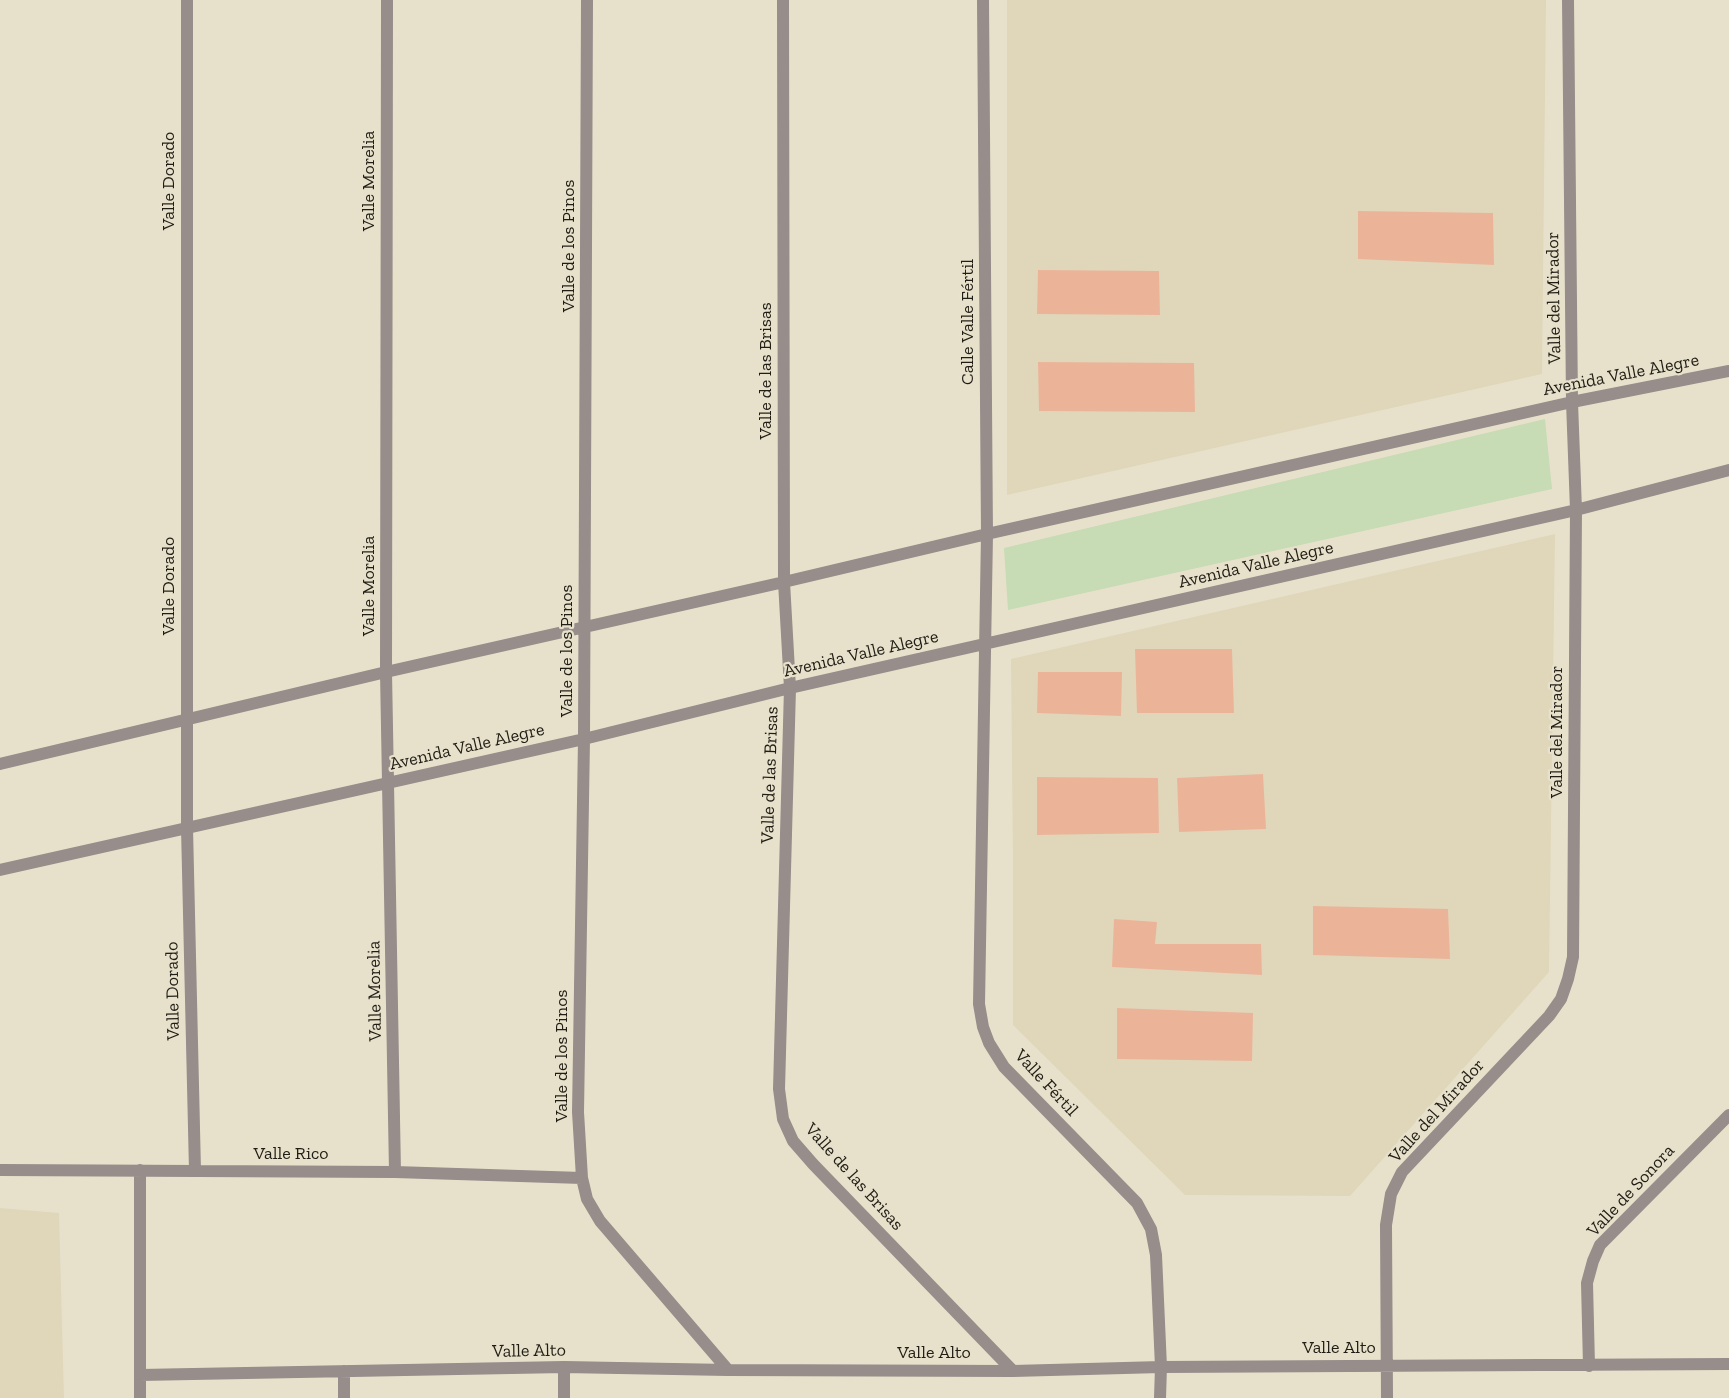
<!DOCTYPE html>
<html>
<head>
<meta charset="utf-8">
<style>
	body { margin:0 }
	canvas { display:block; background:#e7e1cb }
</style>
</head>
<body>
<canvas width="1729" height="1398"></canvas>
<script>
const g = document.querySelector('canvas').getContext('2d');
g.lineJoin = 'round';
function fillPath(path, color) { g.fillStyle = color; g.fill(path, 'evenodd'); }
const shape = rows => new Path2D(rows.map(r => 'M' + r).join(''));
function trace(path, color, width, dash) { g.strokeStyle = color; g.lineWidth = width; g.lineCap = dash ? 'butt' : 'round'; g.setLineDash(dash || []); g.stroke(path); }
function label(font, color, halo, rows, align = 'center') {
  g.font = font + ' "Zilla Slab",serif'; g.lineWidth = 4.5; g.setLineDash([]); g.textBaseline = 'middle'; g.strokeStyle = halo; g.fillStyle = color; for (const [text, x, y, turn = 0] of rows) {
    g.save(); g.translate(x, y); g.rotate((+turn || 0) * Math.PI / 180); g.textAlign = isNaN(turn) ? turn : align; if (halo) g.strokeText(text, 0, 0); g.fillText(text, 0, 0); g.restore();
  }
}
fillPath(shape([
	[1007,0,1546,0,1542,374,1007,495],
	[1555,534,1549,972,1350,1196,1185,1195,1013,1025,1013,864,1011,659],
	[0,1208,59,1213,64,1398,0,1398]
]), '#e0d7ba');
fillPath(shape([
	[1545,419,1552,489,1008,610,1004,548]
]), '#c7dbb4');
fillPath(shape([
	[1358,211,1493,213,1494,265,1358,259],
	[1038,270,1159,271,1160,315,1037,314],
	[1038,362,1194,363,1195,412,1039,411],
	[1135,649,1232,649,1234,713,1137,713],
	[1038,672,1122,672,1121,716,1037,713],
	[1263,774,1266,829,1179,832,1177,778],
	[1037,777,1158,778,1159,833,1037,835],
	[1313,906,1448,909,1450,959,1313,955],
	[1114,919,1157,922,1155,944,1261,944,1262,975,1112,967],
	[1117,1008,1253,1013,1252,1061,1117,1059]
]), '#ebb499');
trace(shape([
	[187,0,187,828,195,1171],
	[387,0,386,672,395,1172],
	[587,0,584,739,578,1112,582,1178,587,1199,600,1221,728,1370],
	[783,0,784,582,790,688,779,1089,783,1119,793,1141,813,1164,1013,1371],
	[983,0,987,534,979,1004,983,1027,989,1043,1004,1067,1137,1203,1151,1229,1156,1255,1161,1367,1160,1398],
	[0,764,386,672,784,582,987,534,1572,402,1729,371],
	[0,870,584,739,790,688,1576,510,1729,470],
	[0,1170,395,1172,582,1178],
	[140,1170,140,1398],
	[1589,1366,1587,1283,1593,1261,1600,1245,1729,1115],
	[564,1367,564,1398],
	[344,1371,344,1398],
	[140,1375,564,1367,728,1370,1013,1371,1161,1367,1729,1364],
	[1387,1398,1386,1225,1391,1194,1402,1172,1549,1016,1561,999,1568,979,1573,957,1576,510,1572,402,1568,0]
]), '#978d8a', 12);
label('18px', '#201d15', '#e7e1cb', [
	["Valle Dorado",169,181,-90],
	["Valle Morelia",369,181,-90],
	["Valle de los Pinos",569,246,-90],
	["Valle del Mirador",1554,298,-91],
	["Calle Valle Fértil",968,322,-90],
	["Valle de las Brisas",766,371,-90],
	["Avenida Valle Alegre",1621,375,-11],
	["Avenida Valle Alegre",1256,565,-13],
	["Valle Dorado",169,586,-90],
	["Valle Morelia",369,586,-90],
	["Valle de los Pinos",567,651,-90],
	["Avenida Valle Alegre",861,654,-13],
	["Valle del Mirador",1557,732,-90],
	["Avenida Valle Alegre",467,747,-13],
	["Valle de las Brisas",770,775,-88],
	["Valle Dorado",173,991,-91],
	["Valle Morelia",375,991,-91],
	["Valle de los Pinos",562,1056,-90],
	["Valle Fértil",1046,1083,47],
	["Valle del Mirador",1437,1111,-48],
	["Valle Rico",291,1154],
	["Valle de las Brisas",854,1177,48],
	["Valle de Sonora",1631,1191,-47],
	["Valle Alto",1339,1348],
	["Valle Alto",529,1351,-1],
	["Valle Alto",934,1353]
]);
</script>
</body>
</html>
